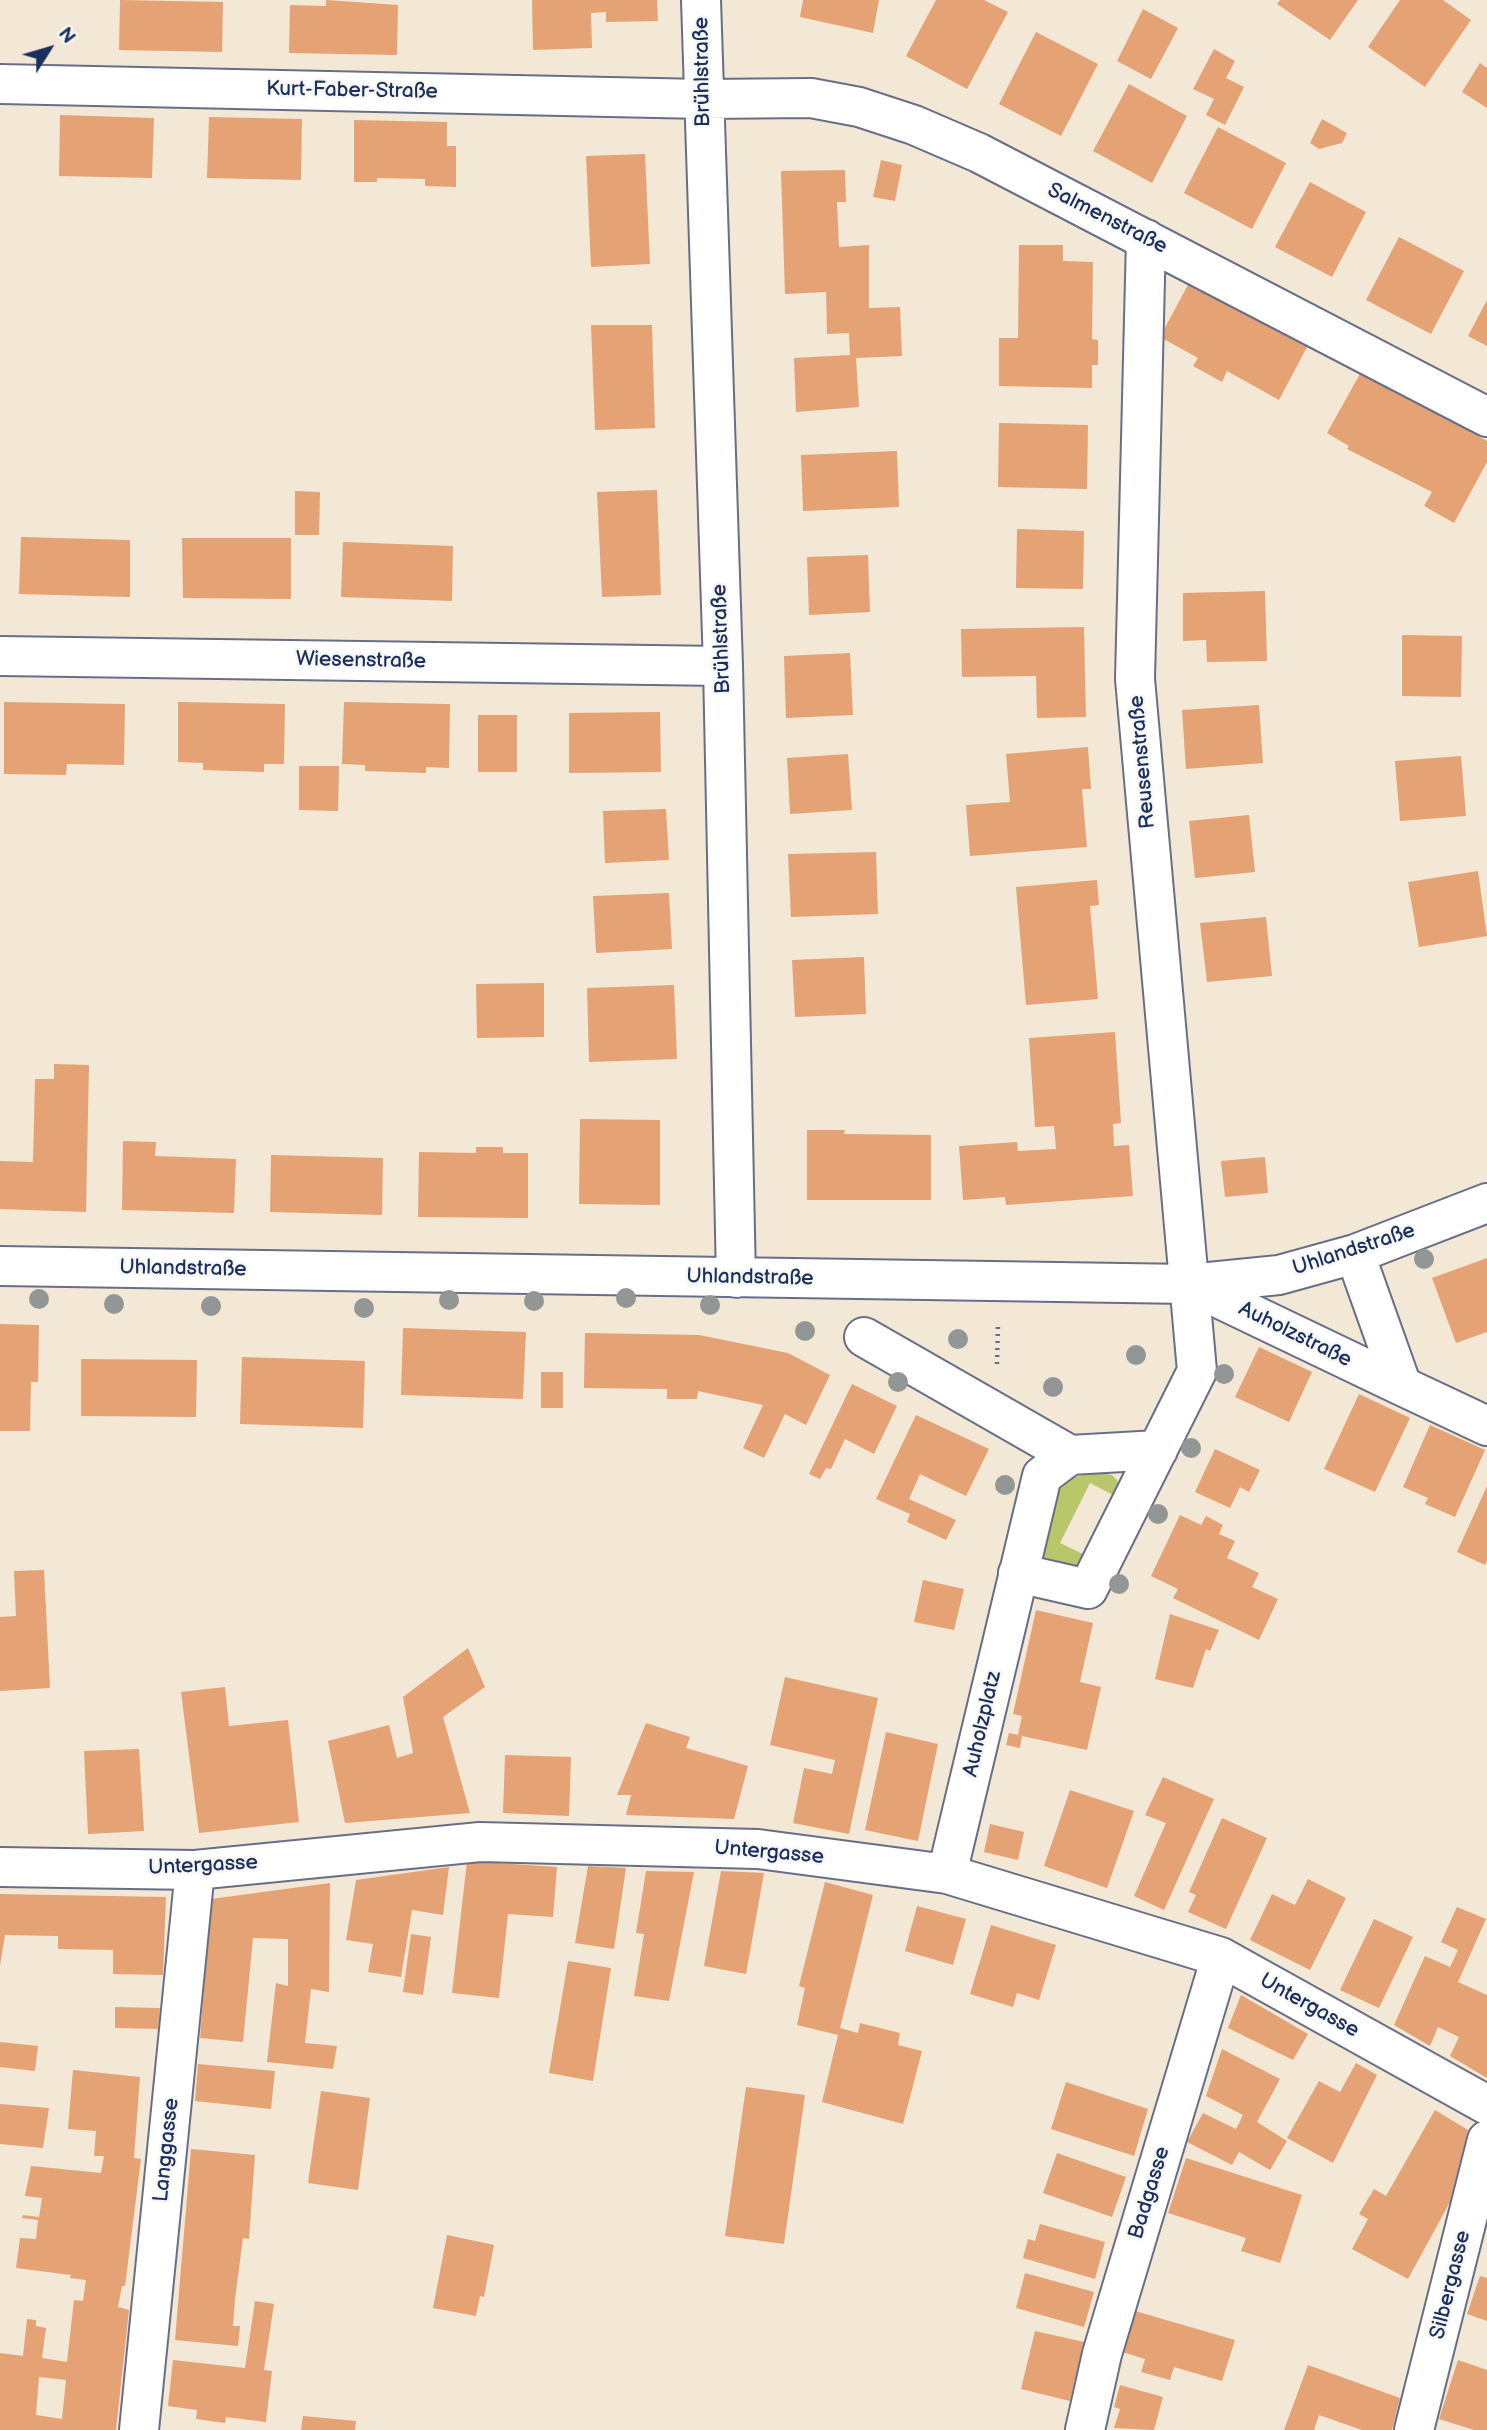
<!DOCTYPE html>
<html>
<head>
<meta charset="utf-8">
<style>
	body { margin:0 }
	#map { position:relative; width:1487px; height:2430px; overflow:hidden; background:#f3e7d5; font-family:"Balsamiq Sans",sans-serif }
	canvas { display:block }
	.north { position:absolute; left:14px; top:14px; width:70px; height:70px; -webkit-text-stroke:5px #f6f6f2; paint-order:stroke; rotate:53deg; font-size:19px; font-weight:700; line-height:28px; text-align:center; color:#1b2f5e }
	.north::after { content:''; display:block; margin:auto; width:24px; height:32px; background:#1b2f5e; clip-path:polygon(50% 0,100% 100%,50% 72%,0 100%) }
</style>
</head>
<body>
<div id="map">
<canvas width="1487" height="2430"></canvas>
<div class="north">N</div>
</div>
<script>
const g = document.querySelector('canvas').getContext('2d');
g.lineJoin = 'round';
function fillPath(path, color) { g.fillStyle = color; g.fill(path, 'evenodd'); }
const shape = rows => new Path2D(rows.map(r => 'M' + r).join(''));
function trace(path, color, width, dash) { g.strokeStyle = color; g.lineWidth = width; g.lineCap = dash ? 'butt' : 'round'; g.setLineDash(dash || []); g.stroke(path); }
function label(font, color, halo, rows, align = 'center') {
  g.font = font + ' "Balsamiq Sans",sans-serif'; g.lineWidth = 5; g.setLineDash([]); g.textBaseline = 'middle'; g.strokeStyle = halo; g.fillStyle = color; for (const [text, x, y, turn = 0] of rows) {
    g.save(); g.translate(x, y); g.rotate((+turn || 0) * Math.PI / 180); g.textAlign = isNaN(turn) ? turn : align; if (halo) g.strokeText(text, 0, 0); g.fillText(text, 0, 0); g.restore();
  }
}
fillPath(shape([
	[1097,1472,1112,1475,1117,1480,1119,1487,1115,1496,1090,1483,1060,1543,1085,1555,1080,1568,1044,1562,1039,1550,1052,1499,1070,1478]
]), '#b8c769');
fillPath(shape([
	[120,0,223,2,222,52,119,50],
	[326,0,398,5,397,55,289,53,290,5,326,6],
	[532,0,657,0,658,21,606,22,606,12,591,13,592,48,533,50],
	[803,0,879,0,873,33,800,17],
	[936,0,984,0,1008,12,967,89,906,56],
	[1280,0,1358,0,1330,40,1277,4],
	[1400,0,1443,0,1471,20,1425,87,1368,47],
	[1143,9,1178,28,1151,79,1117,61],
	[1036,32,1098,64,1061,136,999,104],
	[1214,49,1235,61,1226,78,1244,87,1225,125,1206,115,1214,99,1193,89],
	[1480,63,1487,68,1487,108,1462,92],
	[1129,84,1187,116,1152,183,1093,151],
	[60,115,154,118,152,178,59,176],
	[209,117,302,119,301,180,207,178],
	[1322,119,1347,133,1342,143,1319,149,1310,143],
	[354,120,447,122,447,146,456,146,456,187,425,186,425,179,377,178,377,182,354,182],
	[1218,127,1286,163,1252,229,1184,193],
	[645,154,650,264,591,267,586,156],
	[881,160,902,165,895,201,873,197],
	[845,170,846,202,837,202,839,247,869,245,869,308,900,307,902,356,856,358,859,407,796,412,794,358,850,355,849,333,827,334,826,292,785,294,781,171],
	[1310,182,1366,212,1332,277,1275,247],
	[1399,237,1464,271,1431,334,1366,300],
	[1019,245,1063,245,1063,261,1093,262,1092,339,1098,340,1098,365,1092,365,1092,388,999,386,999,338,1018,338],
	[1189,283,1307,347,1279,400,1227,371,1222,382,1193,366,1198,358,1160,337],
	[1487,300,1487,346,1468,336],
	[591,325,652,325,655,428,595,430],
	[1361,372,1487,441,1487,462,1454,523,1424,506,1432,492,1347,449,1349,446,1327,433],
	[999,423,1088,425,1087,489,998,487],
	[897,451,899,507,803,511,801,455],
	[657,490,661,595,602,597,597,492],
	[295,491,320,492,319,535,295,535],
	[1017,529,1084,531,1083,589,1016,588],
	[21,537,130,540,130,597,19,594],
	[182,538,291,538,291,599,183,598],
	[343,542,453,546,452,601,341,597],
	[868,555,870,612,809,615,807,557],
	[1265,591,1267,661,1207,662,1206,640,1183,641,1183,593],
	[1084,627,1086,717,1037,718,1036,676,962,677,961,629],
	[1402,635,1462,636,1461,697,1402,696],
	[850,653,853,715,786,718,784,656],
	[4,702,125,704,124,765,67,764,66,775,4,774],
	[178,702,285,704,284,764,264,764,264,772,203,770,203,763,178,762],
	[344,702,450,704,449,768,426,767,426,773,396,772,365,771,365,765,342,764],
	[1259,705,1263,763,1186,769,1182,710],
	[660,712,661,772,569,773,569,713],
	[478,715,517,715,517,772,478,772],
	[1088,747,1091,789,1082,789,1087,847,970,856,966,805,1010,802,1006,754],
	[848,754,852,810,790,814,787,758],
	[1461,756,1466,816,1400,821,1395,761],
	[299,766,339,766,338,811,299,810],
	[666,809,669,860,605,863,603,811],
	[1249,815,1255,872,1195,878,1189,821],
	[876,852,878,914,791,917,788,854],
	[1478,871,1487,936,1419,947,1408,882],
	[1097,880,1099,905,1090,906,1098,999,1026,1005,1016,887],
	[669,893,672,949,596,953,593,896],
	[1266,917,1272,976,1207,982,1200,923],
	[864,957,866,1014,795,1017,792,960],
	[544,983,544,1037,477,1038,476,984],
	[674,985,677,1059,589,1062,587,988],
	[1115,1032,1121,1123,1113,1124,1114,1146,1129,1145,1133,1196,1006,1205,1005,1197,963,1200,959,1146,1017,1142,1018,1151,1056,1149,1054,1126,1035,1127,1029,1038],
	[54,1064,89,1065,86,1212,0,1209,0,1161,33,1162,35,1079,54,1079],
	[580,1119,660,1120,660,1205,579,1204],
	[807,1130,845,1130,844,1134,931,1135,931,1200,807,1200],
	[123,1141,156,1142,155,1156,236,1159,234,1213,122,1210],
	[476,1147,503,1147,503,1153,528,1153,528,1218,418,1217,419,1152,476,1153],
	[271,1155,383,1158,382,1215,270,1212],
	[1265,1157,1268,1193,1225,1197,1221,1161],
	[1487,1258,1487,1332,1456,1343,1432,1278],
	[0,1324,39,1325,38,1382,31,1382,30,1431,0,1431],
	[403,1328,526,1332,523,1399,401,1395],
	[585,1333,699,1335,788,1353,830,1375,806,1425,785,1414,764,1458,743,1448,763,1405,698,1391,697,1399,667,1399,667,1389,584,1388],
	[1259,1347,1312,1372,1289,1422,1235,1397],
	[242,1357,365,1361,363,1428,240,1424],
	[81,1359,197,1360,196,1417,81,1416],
	[541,1372,563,1372,563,1408,541,1408],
	[852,1384,897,1406,874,1454,845,1439,831,1469,826,1468,820,1479,809,1474],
	[1359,1394,1410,1418,1375,1492,1324,1469],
	[916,1415,989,1449,966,1496,920,1474,909,1499,956,1520,946,1540,907,1522,910,1514,876,1499],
	[1430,1425,1485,1450,1455,1517,1425,1504,1428,1498,1403,1487],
	[1215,1449,1260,1470,1249,1492,1240,1487,1230,1508,1195,1492],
	[1487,1486,1487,1561,1485,1565,1457,1552],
	[1180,1515,1201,1525,1206,1516,1223,1525,1219,1534,1235,1541,1227,1558,1259,1573,1252,1587,1278,1599,1259,1640,1173,1598,1178,1589,1151,1576],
	[44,1570,50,1688,0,1691,0,1617,16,1616,14,1571],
	[923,1580,964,1589,954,1630,914,1622],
	[1036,1610,1093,1623,1080,1682,1101,1687,1087,1750,1022,1736,1020,1748,1006,1745,1009,1733,1018,1735,1022,1716,1013,1714],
	[1170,1614,1219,1630,1210,1651,1206,1649,1193,1688,1155,1679],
	[468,1648,485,1687,443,1717,470,1813,345,1823,328,1741,389,1725,397,1758,413,1753,403,1697],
	[785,1677,878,1698,849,1834,793,1823,804,1768,832,1774,835,1760,770,1745],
	[225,1687,229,1726,288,1720,299,1822,199,1833,181,1692],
	[646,1723,690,1737,686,1748,748,1766,734,1819,626,1815,631,1795,617,1795],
	[886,1732,938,1744,918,1841,865,1830],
	[139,1749,144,1831,88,1834,84,1751],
	[505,1755,571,1757,569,1816,503,1813],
	[1163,1777,1214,1799,1164,1910,1134,1896,1166,1823,1145,1815],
	[1070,1790,1134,1811,1107,1888,1044,1866],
	[1222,1818,1267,1838,1226,1929,1188,1912,1196,1895,1189,1892],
	[990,1824,1024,1832,1018,1860,984,1852],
	[467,1861,557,1867,553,1917,508,1914,499,1998,452,1993],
	[588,1866,626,1868,614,1949,575,1943],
	[449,1867,443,1915,412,1910,401,1977,368,1972,373,1944,346,1940,356,1880],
	[646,1871,694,1872,669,2001,634,1996,644,1934,636,1933],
	[721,1871,764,1873,746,1974,704,1966],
	[1308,1879,1346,1898,1310,1970,1250,1940,1272,1894,1295,1905],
	[825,1882,873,1895,840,2028,858,2033,860,2023,900,2033,898,2045,922,2051,903,2124,822,2102,838,2035,797,2025,805,1988,799,1986],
	[330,1883,329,1992,311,1989,305,2043,337,2046,333,2069,267,2062,276,1983,288,1986,288,1939,253,1938,243,2042,200,2038,211,1899],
	[0,1894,166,1897,163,1975,113,1974,113,1950,58,1949,58,1936,5,1935,0,1966],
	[917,1906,966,1919,953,1965,905,1951],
	[1457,1907,1486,1919,1458,1982,1487,1995,1487,2078,1450,2056,1459,2037,1438,2027,1430,2046,1394,2025,1425,1956,1450,1967,1458,1950,1441,1942],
	[1374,1919,1413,1937,1379,2008,1340,1990],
	[991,1925,1056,1945,1039,2000,1017,1993,1013,2007,970,1994],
	[411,1934,431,1937,423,1995,403,1992],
	[568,1961,611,1968,593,2081,549,2073],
	[1241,1995,1308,2034,1293,2060,1228,2028],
	[115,2007,160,2008,158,2029,115,2028],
	[0,2042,38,2046,35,2071,0,2067],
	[1222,2049,1280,2079,1257,2122,1287,2141,1270,2170,1239,2152,1232,2165,1187,2142,1203,2113,1236,2129,1243,2115,1206,2096],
	[1356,2063,1377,2075,1333,2163,1287,2138,1319,2081,1340,2092],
	[198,2064,275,2071,271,2109,195,2101],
	[73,2070,140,2077,134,2158,141,2159,125,2286,122,2286,118,2307,129,2310,116,2430,0,2430,0,2353,23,2356,27,2319,36,2320,36,2326,46,2328,42,2358,67,2362,74,2300,83,2301,86,2280,70,2278,71,2275,16,2268,20,2238,36,2239,38,2220,22,2218,23,2215,39,2217,42,2198,25,2196,31,2166,101,2173,104,2156,94,2156,96,2131,68,2129],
	[39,2377,66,2380,62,2419,36,2415],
	[1066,2082,1148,2109,1134,2156,1051,2129],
	[746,2087,805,2095,784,2244,725,2236],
	[321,2091,370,2098,358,2190,308,2183],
	[0,2104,49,2108,43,2148,0,2144],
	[1435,2110,1468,2130,1450,2202,1408,2279,1352,2249,1368,2219,1359,2214,1374,2189,1386,2196],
	[191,2149,255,2155,249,2239,243,2238,235,2299,233,2326,240,2326,238,2346,175,2340],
	[1057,2153,1126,2177,1112,2217,1043,2193],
	[1186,2158,1302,2195,1280,2263,1241,2251,1246,2238,1168,2213],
	[1040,2224,1105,2242,1095,2279,1023,2258,1028,2239,1035,2241],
	[447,2235,494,2245,484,2297,480,2296,476,2316,433,2308],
	[1025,2273,1094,2292,1084,2327,1016,2308],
	[1480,2276,1487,2278,1487,2321,1467,2314],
	[255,2301,274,2304,264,2370,272,2371,266,2422,226,2417,225,2423,196,2419,197,2410,168,2406,173,2360,245,2368],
	[1135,2311,1235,2340,1222,2381,1174,2367,1170,2380,1141,2372,1145,2359,1122,2352],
	[1035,2331,1084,2342,1070,2401,1021,2389],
	[1458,2360,1487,2370,1487,2430,1474,2430,1439,2419],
	[1308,2365,1400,2398,1392,2430,1362,2430,1319,2415,1314,2430,1284,2430],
	[1120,2385,1163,2397,1154,2430,1114,2428,1120,2409,1114,2407],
	[303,2416,356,2421,355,2430,301,2430]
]), '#e5a274');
const minor = shape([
	[701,0,723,666,736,1278],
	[0,84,703,99,811,98,859,107,914,125,979,153,1487,417],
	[0,656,723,666],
	[1355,1254,1402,1386,1487,1426],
	[0,1266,1189,1284,1279,1275,1355,1254,1487,1203],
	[1189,1284,1402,1386],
	[864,1337,1070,1455],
	[1018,1573,1088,1589,1197,1371,1135,679,1146,239],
	[0,1867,195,1870,480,1842,758,1849,947,1874,1221,1957,1487,2105],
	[947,1874,1042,1476,1070,1455,1158,1450],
	[139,2430,195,1870],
	[1085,2430,1102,2354,1221,1957],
	[1414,2430,1487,2140]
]);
trace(minor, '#676f88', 42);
trace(shape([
	[997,1364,998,1323]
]), '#676f88', 4.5, [2, 5]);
trace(minor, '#fff', 38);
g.fillStyle = '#929795';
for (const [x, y] of [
	[1424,1259],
	[626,1298],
	[39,1299],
	[449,1300],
	[534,1301],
	[114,1304],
	[710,1305],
	[211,1306],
	[364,1308],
	[805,1331],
	[958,1339],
	[1136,1355],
	[1224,1374],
	[898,1382],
	[1053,1387],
	[1191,1448],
	[1005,1485],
	[1158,1514],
	[1119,1584]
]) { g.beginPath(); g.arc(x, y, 10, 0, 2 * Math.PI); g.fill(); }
label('21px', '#1b2f5e', '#f6f6f2', [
	["Brühlstraße",703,72,-91],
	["Kurt-Faber-Straße",352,91,1],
	["Salmenstraße",1107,219,27],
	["Brühlstraße",722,639,-92],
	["Wiesenstraße",361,661,1],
	["Reusenstraße",1143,762,-95],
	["Uhlandstraße",1354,1250,-18],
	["Uhlandstraße",183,1269,1],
	["Uhlandstraße",750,1278,1],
	["Auholzstraße",1295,1335,26],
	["Auholzplatz",983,1724,-77],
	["Untergasse",769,1853,5],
	["Untergasse",203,1866,-3],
	["Untergasse",1309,2006,29],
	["Langgasse",167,2150,-84],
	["Badgasse",1150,2193,-73],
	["Silbergasse",1451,2285,-76]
]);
</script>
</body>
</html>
